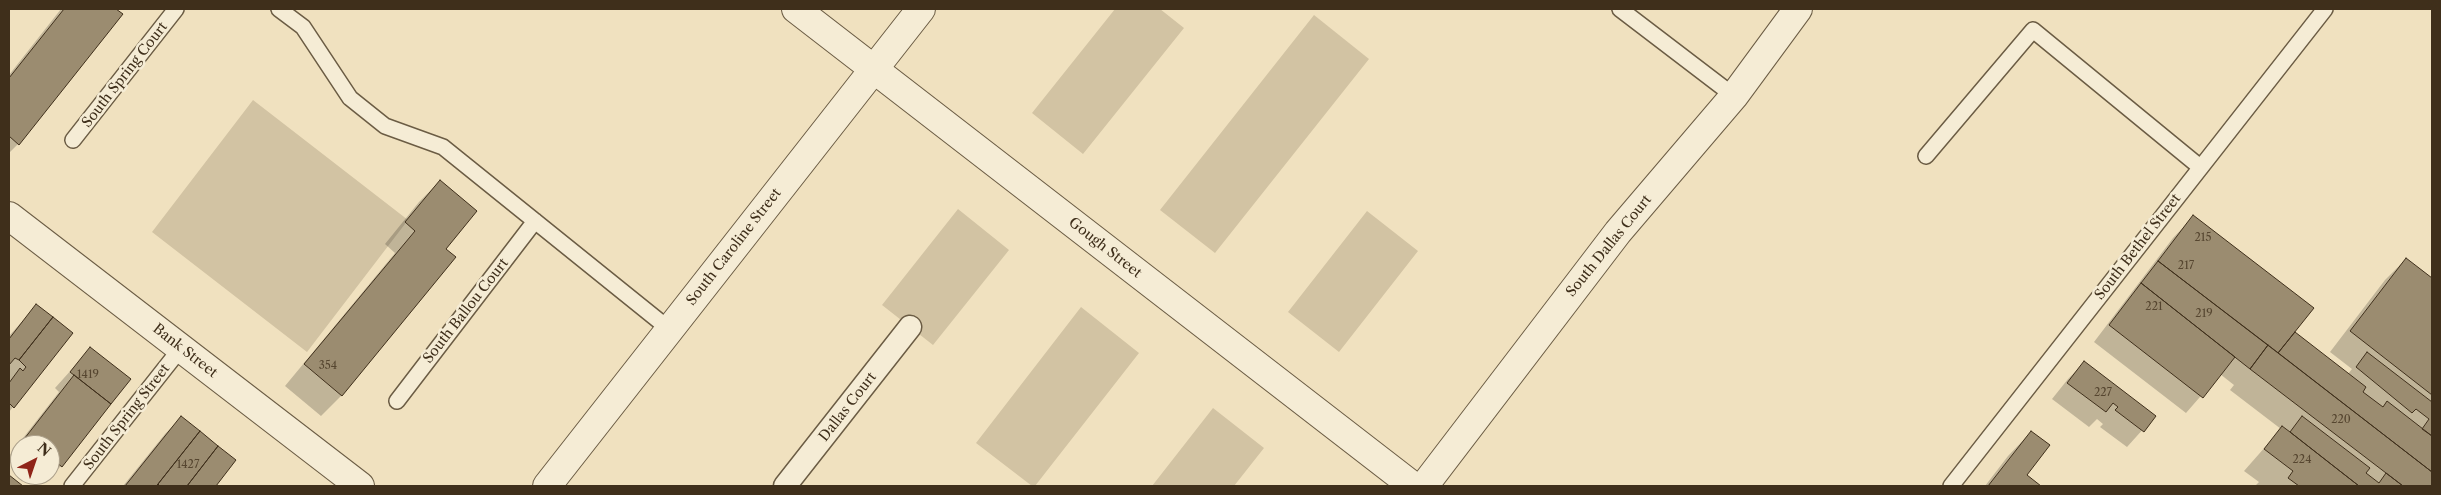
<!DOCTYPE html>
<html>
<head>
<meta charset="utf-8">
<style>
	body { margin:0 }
	#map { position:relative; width:2441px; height:495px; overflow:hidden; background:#f0e1bf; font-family:"Libre Caslon Text",serif }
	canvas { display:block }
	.frame { position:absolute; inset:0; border:10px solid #3f2f1b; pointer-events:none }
	.north { position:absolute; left:10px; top:435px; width:50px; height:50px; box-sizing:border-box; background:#f5ecd5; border:1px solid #aca08b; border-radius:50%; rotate:41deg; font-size:14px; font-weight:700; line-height:20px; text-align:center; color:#3f2f1b }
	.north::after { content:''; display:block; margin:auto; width:18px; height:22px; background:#8f2418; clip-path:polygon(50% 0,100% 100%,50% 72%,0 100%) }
</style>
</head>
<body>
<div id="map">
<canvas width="2441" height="495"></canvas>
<div class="frame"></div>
<div class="north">N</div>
</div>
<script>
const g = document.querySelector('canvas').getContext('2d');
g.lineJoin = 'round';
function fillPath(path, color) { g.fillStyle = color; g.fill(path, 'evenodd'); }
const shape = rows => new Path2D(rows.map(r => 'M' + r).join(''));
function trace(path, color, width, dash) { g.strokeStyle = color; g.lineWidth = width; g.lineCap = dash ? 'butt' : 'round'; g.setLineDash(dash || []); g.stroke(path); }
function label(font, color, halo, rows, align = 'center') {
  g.font = font + ' "Libre Caslon Text",serif'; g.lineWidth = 5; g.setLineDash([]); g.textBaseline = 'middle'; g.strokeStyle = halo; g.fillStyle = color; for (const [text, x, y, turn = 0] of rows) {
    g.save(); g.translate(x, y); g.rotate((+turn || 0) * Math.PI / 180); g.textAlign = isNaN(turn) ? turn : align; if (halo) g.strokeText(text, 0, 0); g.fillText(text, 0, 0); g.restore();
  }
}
fillPath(shape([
	[1115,9,1160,9,1184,28,1083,154,1032,113],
	[1314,15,1369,59,1215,253,1160,210],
	[253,100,408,220,307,352,152,232],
	[958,209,1009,250,933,345,882,305],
	[1367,211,1418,251,1339,352,1288,312],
	[1081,307,1139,353,1035,486,1032,486,976,443],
	[1213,408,1264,448,1234,486,1152,486]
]), '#d2c3a3');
fillPath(shape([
	[61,9,115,9,18,144,9,153,9,75],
	[440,181,444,249,342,395,321,416,285,386,395,253,385,244,419,202],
	[2193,217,2293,332,2348,374,2352,369,2330,352,2385,280,2406,259,2432,279,2432,486,2255,486,2259,482,2244,471,2281,429,2230,390,2234,385,2220,374,2186,413,2094,342,2173,238],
	[36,306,71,333,9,412,9,336],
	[90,349,61,466,45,482,36,475,50,475,50,445,20,445,20,467,18,469,9,462,9,456,59,392,55,388],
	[2084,363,2154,417,2127,447,2100,427,2103,424,2097,419,2089,427,2052,399,2068,379],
	[181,418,235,461,214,486,123,486,165,434],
	[2031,432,2025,475,2039,486,1985,486,2008,456]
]), '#0003');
const building = shape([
	[64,9,116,9,123,14,19,145,9,136,9,78,64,9],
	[440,180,477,211,446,249,456,257,342,396,304,364,415,231,405,222,440,180],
	[2193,215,2314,308,2278,353,2158,261,2193,215],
	[2406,258,2432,278,2432,395,2350,331,2406,258],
	[2158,261,2268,345,2250,369,2141,283,2158,261],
	[2141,283,2235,357,2203,398,2109,325,2141,283],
	[36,304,53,317,19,360,15,358,9,365,9,339,36,304],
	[53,317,73,333,14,408,9,403,9,383,20,368,23,371,26,367,19,360,53,317],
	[2295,332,2366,387,2363,392,2383,407,2387,401,2432,436,2432,472,2278,353,2295,332],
	[2268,345,2432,472,2432,486,2403,486,2250,369,2268,345],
	[90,347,131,379,111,404,70,372,90,347],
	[2367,352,2432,402,2432,436,2422,429,2429,419,2416,409,2412,413,2356,367,2367,352],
	[2084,361,2156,416,2144,432,2115,410,2118,407,2113,403,2106,412,2067,383,2084,361],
	[74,375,111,404,62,467,50,457,50,445,24,445,21,443,74,375],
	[181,416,200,431,158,484,156,486,125,486,181,416],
	[2302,416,2370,468,2366,473,2379,483,2386,473,2403,486,2359,486,2290,432,2302,416],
	[2282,426,2290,432,2359,486,2299,486,2288,478,2293,471,2264,449,2282,426],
	[200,431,218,446,187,486,160,486,158,484,200,431],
	[2031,431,2050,445,2027,475,2041,486,1988,486,2031,431],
	[218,446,236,460,216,486,187,486,218,446],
	[9,475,23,486,9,486,9,475]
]);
fillPath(building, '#9b8c70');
trace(building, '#3f2f1b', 1);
const service = shape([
	[279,9,303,27,350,98,385,126,443,147,669,329],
	[1620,9,1734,96],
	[73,140,176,9],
	[1926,156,2033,30,2200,167],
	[397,401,535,221],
	[72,486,181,348],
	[1951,486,2325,9]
]);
const pedestrian = shape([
	[785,486,910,327]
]);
const minor = shape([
	[796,9,1413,486],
	[9,216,360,486],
	[1424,486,1618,232,1734,96,1798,9]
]);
const tertiary = shape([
	[547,486,921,9]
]);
trace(service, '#6b5c44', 18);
trace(pedestrian, '#6b5c44', 25);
trace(minor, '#6b5c44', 30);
trace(tertiary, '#6b5c44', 30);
trace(service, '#f5ecd5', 15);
trace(pedestrian, '#f5ecd5', 22);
trace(minor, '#f5ecd5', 28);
trace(tertiary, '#f5ecd5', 28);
label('11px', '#564630', null, [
	["215",2203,238],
	["217",2186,266],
	["221",2154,307],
	["219",2204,314],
	["354",328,366],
	["1419",88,375],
	["227",2103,393],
	["220",2341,420],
	["224",2302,460],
	["1427",188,465]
]);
label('14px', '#3f2f1b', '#f5ecd5', [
	["South Spring Court",125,75,-52],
	["South Dallas Court",1609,246,-51],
	["South Caroline Street",734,247,-52],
	["South Bethel Street",2138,247,-52],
	["Gough Street",1105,248,38],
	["South Ballou Court",466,311,-52],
	["Bank Street",185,351,38],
	["Dallas Court",848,407,-52],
	["South Spring Street",127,417,-52]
]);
</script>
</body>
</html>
